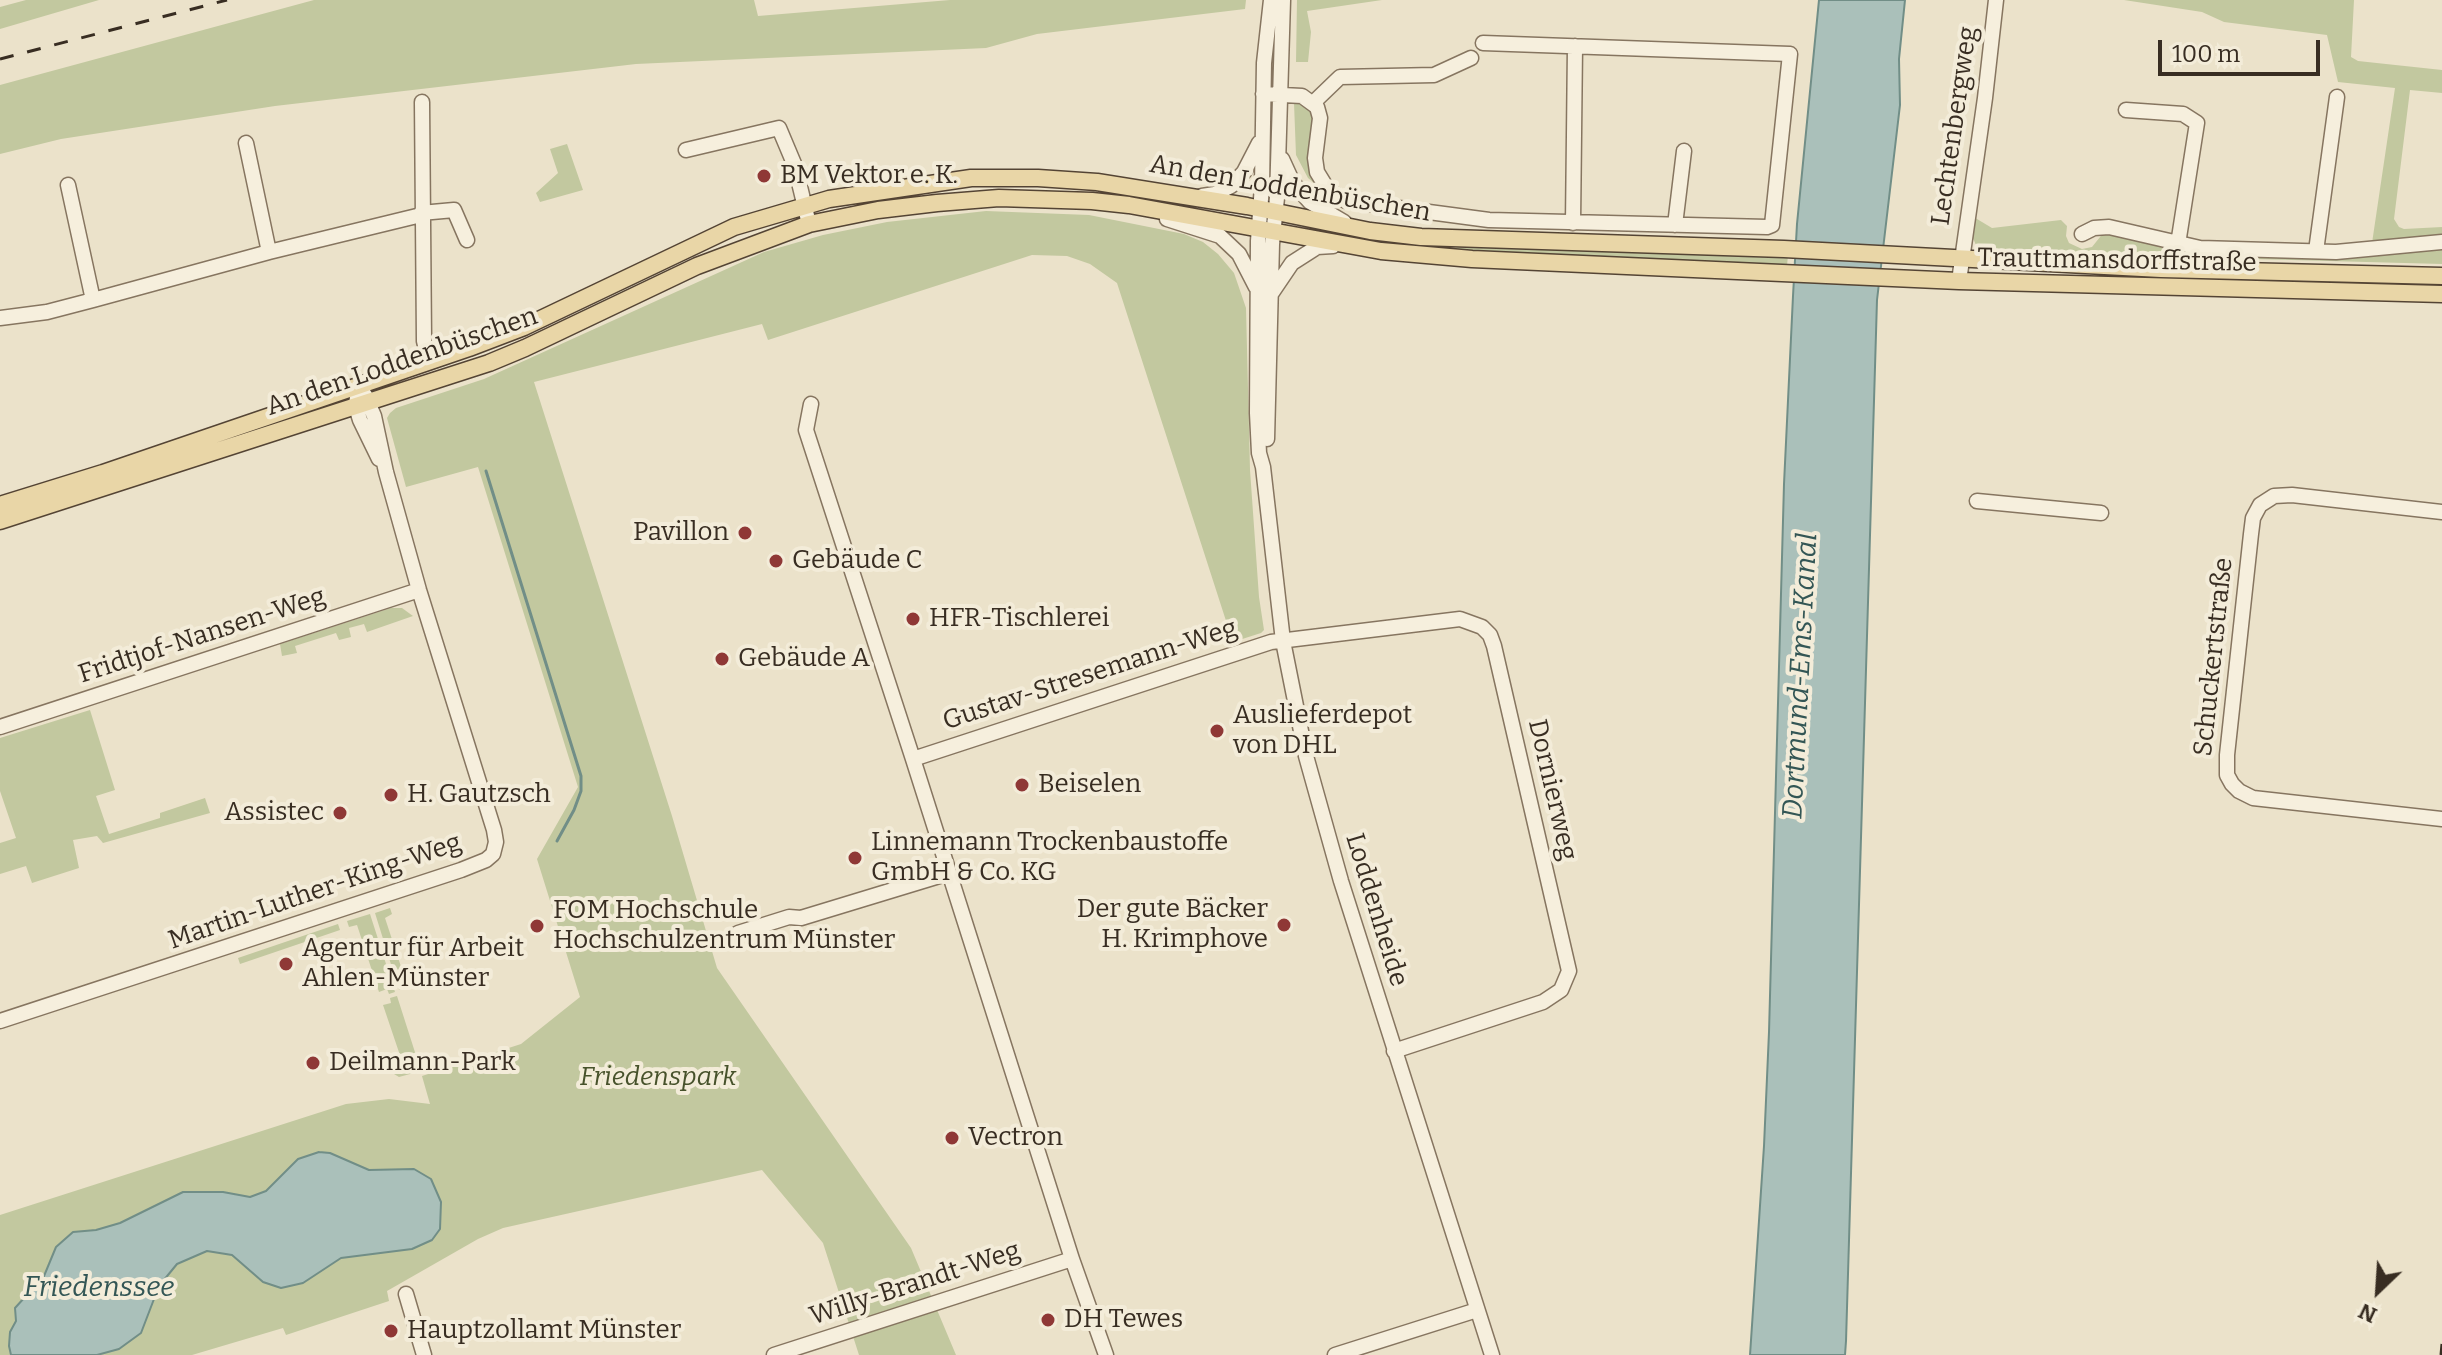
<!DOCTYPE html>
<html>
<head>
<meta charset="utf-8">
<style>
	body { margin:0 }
	#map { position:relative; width:2442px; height:1355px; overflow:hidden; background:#ebe2ca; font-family:Bitter,serif }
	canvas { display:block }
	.north { position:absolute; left:2338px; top:1251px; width:80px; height:80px; -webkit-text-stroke:6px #f3ecd9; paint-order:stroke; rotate:205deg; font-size:22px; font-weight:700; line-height:32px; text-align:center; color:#382d22 }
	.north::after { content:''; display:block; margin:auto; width:28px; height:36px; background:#382d22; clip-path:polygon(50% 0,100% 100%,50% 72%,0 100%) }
	.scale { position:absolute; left:2158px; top:40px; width:162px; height:36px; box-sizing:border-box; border:4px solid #382d22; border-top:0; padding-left:10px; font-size:24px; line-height:28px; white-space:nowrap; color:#382d22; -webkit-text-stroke:6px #f3ecd9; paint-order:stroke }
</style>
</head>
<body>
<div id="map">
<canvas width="2442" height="1355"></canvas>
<div class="north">N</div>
<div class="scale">100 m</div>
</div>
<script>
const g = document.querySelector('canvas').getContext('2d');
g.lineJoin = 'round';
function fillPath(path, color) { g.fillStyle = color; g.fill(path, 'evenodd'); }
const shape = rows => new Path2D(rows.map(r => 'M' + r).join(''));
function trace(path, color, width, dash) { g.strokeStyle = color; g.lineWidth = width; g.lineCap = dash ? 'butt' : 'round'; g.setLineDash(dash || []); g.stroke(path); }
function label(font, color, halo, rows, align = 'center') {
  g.font = font + ' Bitter,serif'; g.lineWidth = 8; g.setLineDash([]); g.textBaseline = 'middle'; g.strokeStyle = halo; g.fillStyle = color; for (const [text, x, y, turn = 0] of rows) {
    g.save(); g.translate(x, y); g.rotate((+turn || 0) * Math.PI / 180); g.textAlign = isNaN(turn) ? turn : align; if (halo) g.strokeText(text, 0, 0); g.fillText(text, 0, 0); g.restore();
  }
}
fillPath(shape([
	[26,0,99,0,0,29,0,7],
	[314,0,754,0,758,16,950,0,1246,0,1245,9,1037,34,986,48,636,64,275,106,61,139,0,154,0,85],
	[1297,0,1382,0,1307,11,1311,32,1308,62,1296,62],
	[2124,0,2354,0,2351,57,2358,61,2442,70,2442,93,2410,90,2394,219,2399,227,2404,229,2442,227,2442,235,2372,243,2395,88,2338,82,2327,35,2224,22,2202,12],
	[1294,103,1302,103,1313,110,1320,188,1308,178,1296,155],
	[567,144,583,190,540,202,536,193,558,173,550,149],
	[986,211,1089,215,1184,234,1203,242,1218,254,1234,273,1246,308,1250,470,1259,597,1264,630,1261,633,1236,641,1228,627,1117,283,1090,264,1067,256,1032,255,768,340,762,324,534,382,672,816,717,968,911,1248,956,1355,859,1355,823,1243,762,1170,503,1228,478,1239,387,1291,389,1301,286,1335,283,1328,192,1355,0,1355,0,1215,346,1104,389,1099,430,1104,422,1076,521,1044,580,997,537,859,578,787,478,467,406,487,387,418,390,413,396,408,484,379,764,252,823,235,887,222],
	[1972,216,1992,228,2061,220,2067,226,2066,236,2069,243,2082,249,2092,247,2104,232,2175,248,2442,247,2442,264,1991,252,1976,245,1972,236],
	[1290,226,1348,237,1444,248,1489,246,1788,255,1787,266,1486,254,1386,246],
	[391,608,402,608,413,616,367,632,364,624,349,628,351,637,339,640,336,633,295,646,297,653,282,656,280,644],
	[90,710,115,790,96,796,109,834,160,818,160,813,205,798,210,813,103,843,97,836,73,840,79,868,32,883,26,866,0,874,0,843,16,838,0,791,0,738],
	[390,908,392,914,385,918,408,988,399,990,375,913],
	[370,914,395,992,389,994,387,989,379,992,357,925,349,927,347,921],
	[338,924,340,930,240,964,238,958],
	[397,996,421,1071,399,1077,394,1074,405,1070,383,1005,391,1003,390,998]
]), '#c2c89f');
const water = shape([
	[1819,0,1905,0,1899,59,1900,105,1877,300,1846,1341,1845,1355,1750,1355,1764,1146,1769,1032,1784,484,1793,296,1797,224,1819,0],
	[319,1152,330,1153,369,1170,414,1169,431,1179,441,1202,440,1229,432,1240,412,1249,341,1258,303,1283,281,1288,263,1282,232,1255,207,1251,177,1264,159,1286,141,1333,119,1349,97,1355,11,1355,9,1346,10,1332,16,1321,15,1308,44,1276,56,1247,73,1232,96,1230,120,1223,183,1192,223,1192,250,1197,266,1191,298,1159,319,1152]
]);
fillPath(water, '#aac0ba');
trace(water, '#718e87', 2);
trace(shape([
	[486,471,581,776,581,791,574,810,557,841]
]), '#718e87', 3);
const minor = shape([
	[1271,0,1264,63,1262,185,1258,241,1257,413,1259,453,1263,467,1283,641,1306,756,1341,881,1492,1355],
	[1263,94,1302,96,1317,107,1320,118,1315,158,1317,172,1328,190,1346,201,1489,220,1767,227,1772,225,1790,54,1483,43],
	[422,102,424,341,429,362],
	[1313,103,1340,77,1434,75,1471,58],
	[2126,110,2183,114,2197,123,2178,244],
	[246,143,269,252],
	[686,150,779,128,795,166,809,224],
	[1282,159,1293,183,1310,202,1344,222],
	[68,185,93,300],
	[1202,196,1215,194,1231,186,1244,172,1259,143],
	[421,213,454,210,467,240],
	[1167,219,1220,236,1239,254,1256,287],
	[1573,223,1575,46],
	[1675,225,1684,151],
	[2082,234,2094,228,2109,227,2200,248,2336,252,2442,242],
	[2316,251,2337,97],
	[1959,281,1985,98,1996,0],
	[1271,294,1292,263,1317,247,1333,246],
	[0,318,47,312,93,300,269,252,421,215],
	[357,397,356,407,360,420,379,459],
	[811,404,806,430,913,759,1072,1259,1106,1355],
	[1267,439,1272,244,1277,198,1283,0],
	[1977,501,2101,513],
	[2442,512,2292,495,2274,496,2260,505,2253,518,2251,534,2227,755,2227,775,2232,784,2239,791,2253,798,2442,819],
	[0,727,419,590],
	[913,759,1271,642,1460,619,1482,627,1490,635,1494,646,1569,971,1561,990,1543,1002,1394,1051],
	[738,933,789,917,801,918,949,873],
	[0,1021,461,870,486,860,493,854,496,842,494,830,419,590,386,472,374,416,365,395],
	[406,1294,424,1355],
	[774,1355,1072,1259],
	[1335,1355,1477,1310]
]);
const major = shape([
	[0,505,103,473,469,348,524,327,734,227,829,199,971,178,1038,178,1097,182,1247,206,1370,231,1421,237,1784,249,2161,269,2442,276],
	[0,521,489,363,525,348,697,266,809,224,878,210,937,203,999,198,1092,201,1129,205,1381,251,1472,259,1959,281,2442,294]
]);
trace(minor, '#867560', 17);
trace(major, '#544434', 19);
trace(minor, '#f6efdd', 14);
trace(major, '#e9d6a7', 16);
trace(shape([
	[0,59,227,0],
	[2441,1355,2442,1344]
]), '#382d22', 3, [14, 14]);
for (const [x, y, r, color] of [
	[764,176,8,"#8f3836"],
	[745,533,8,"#8f3836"],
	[776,561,8,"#8f3836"],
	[913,619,8,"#8f3836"],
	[722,659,8,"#8f3836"],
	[1217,731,8,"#8f3836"],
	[1022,785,8,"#8f3836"],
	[391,795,8,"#8f3836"],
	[340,813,8,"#8f3836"],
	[855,858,8,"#8f3836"],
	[1284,925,8,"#8f3836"],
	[537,926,8,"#8f3836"],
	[286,964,8,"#8f3836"],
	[313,1063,8,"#8f3836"],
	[952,1138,8,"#8f3836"],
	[1048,1320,8,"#8f3836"],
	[391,1331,8,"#8f3836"]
]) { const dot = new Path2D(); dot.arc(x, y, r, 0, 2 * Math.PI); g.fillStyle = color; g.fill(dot); trace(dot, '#f3ecd9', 3); }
label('26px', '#382d22', '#f3ecd9', [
	["Lechtenbergweg",1955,126,-82],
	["An den Loddenbüschen",1290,189,10],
	["Trauttmansdorffstraße",2117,261,1],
	["An den Loddenbüschen",402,362,-19],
	["Fridtjof-Nansen-Weg",202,636,-18],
	["Schuckertstraße",2214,657,-84],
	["Gustav-Stresemann-Weg",1090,675,-18],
	["Dornierweg",1552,790,77],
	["Martin-Luther-King-Weg",315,892,-19],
	["Loddenheide",1376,910,73],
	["Willy-Brandt-Weg",915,1284,-18]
]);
label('26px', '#382d22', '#f3ecd9', [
	["BM Vektor e. K.",780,176],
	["Pavillon",729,533,"right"],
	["Gebäude C",792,561],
	["HFR-Tischlerei",929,619],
	["Gebäude A",738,659],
	["Auslieferdepot",1233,716],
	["von DHL",1233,746],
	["Beiselen",1038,785],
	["H. Gautzsch",407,795],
	["Assistec",324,813,"right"],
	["Linnemann Trockenbaustoffe",871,843],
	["GmbH & Co. KG",871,873],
	["Der gute Bäcker",1268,910,"right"],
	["H. Krimphove",1268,940,"right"],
	["FOM Hochschule",553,911],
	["Hochschulzentrum Münster",553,941],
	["Agentur für Arbeit",302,949],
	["Ahlen-Münster",302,979],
	["Deilmann-Park",329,1063],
	["Vectron",968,1138],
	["DH Tewes",1064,1320],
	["Hauptzollamt Münster",407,1331]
], 'left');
label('italic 26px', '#47522b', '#f3ecd9', [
	["Friedenspark",658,1078]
]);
label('italic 28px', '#335655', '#f3ecd9', [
	["Dortmund-Ems-Kanal",1801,676,-87],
	["Friedenssee",99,1288]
]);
</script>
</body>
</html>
